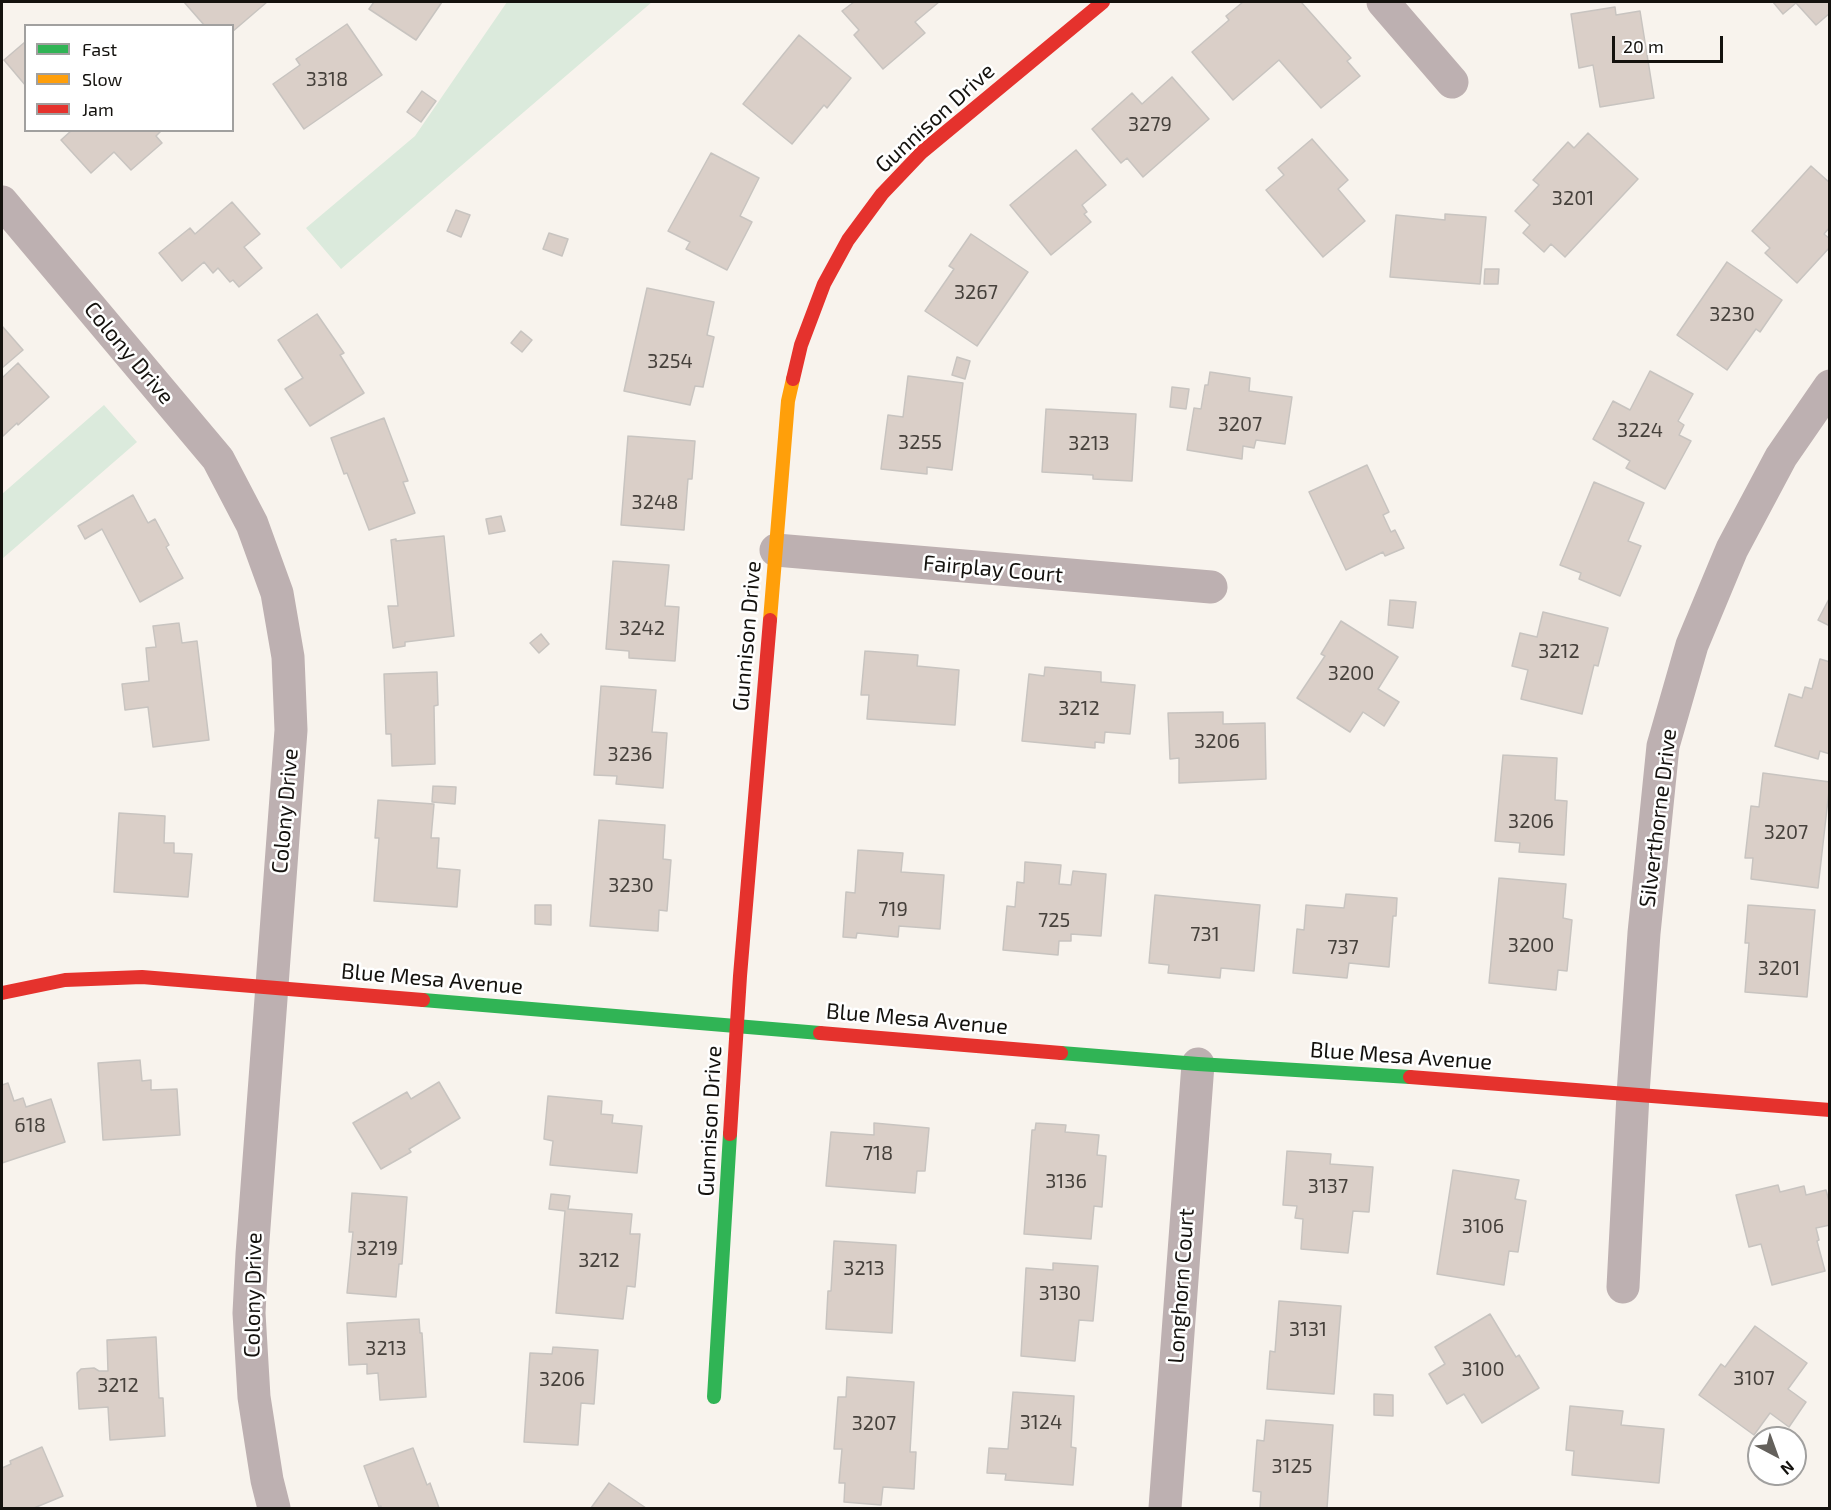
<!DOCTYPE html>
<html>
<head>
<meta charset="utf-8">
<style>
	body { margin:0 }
	#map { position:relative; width:1831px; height:1510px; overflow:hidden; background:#f8f3ed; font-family:"Exo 2",sans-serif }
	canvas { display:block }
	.frame { position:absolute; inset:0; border:3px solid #14120e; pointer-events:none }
	.legend { position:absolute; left:24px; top:24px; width:210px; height:108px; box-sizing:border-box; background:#fff; border:2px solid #a1a09f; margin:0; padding:8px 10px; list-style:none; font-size:18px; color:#14120e }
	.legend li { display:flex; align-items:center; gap:12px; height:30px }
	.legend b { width:30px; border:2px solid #a1a09f }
	.north { position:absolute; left:1747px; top:1426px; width:60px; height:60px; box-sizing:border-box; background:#fff; border:2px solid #a1a09f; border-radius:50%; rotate:139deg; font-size:16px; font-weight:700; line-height:24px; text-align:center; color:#14120e }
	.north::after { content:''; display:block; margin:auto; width:21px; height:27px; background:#64615c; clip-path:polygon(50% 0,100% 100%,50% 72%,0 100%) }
	.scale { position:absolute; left:1612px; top:36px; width:111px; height:27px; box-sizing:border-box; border:3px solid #14120e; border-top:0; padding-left:8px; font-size:18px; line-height:21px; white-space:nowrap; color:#14120e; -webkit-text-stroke:4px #fff; paint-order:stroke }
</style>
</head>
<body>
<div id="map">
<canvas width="1831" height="1510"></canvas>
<div class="frame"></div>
<ul class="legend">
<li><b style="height:8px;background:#30b455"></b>Fast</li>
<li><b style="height:8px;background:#ff9f0a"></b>Slow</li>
<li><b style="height:8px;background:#e5322d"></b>Jam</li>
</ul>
<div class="north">N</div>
<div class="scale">20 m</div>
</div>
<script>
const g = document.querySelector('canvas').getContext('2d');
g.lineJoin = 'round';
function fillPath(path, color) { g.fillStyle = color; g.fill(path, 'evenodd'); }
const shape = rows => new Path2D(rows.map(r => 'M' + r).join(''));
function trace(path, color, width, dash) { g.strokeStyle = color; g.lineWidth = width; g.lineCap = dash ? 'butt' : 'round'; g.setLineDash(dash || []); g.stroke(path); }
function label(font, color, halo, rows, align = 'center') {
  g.font = font + ' "Exo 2",sans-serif'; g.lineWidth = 5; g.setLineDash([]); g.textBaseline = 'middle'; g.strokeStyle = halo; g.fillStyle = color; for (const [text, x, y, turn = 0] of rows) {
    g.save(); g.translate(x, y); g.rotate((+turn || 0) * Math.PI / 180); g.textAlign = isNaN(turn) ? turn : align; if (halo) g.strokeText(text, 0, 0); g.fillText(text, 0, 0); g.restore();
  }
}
fillPath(shape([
	[507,2,652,2,341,269,306,228,415,136],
	[104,405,137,442,2,559,2,494]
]), '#dbeadc');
const building = shape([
	[184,2,267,2,232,32,232,26,205,26,184,2],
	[374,2,442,2,416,40,369,9,374,2],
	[854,2,939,2,915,22,925,33,883,69,854,35,859,30,842,11,854,2],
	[1243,2,1301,2,1351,58,1347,61,1360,76,1321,108,1279,60,1233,100,1192,52,1229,20,1226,16,1243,2],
	[1773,2,1830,2,1830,13,1816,25,1796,3,1783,14,1773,2],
	[1615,7,1616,15,1640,11,1654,98,1600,107,1593,65,1579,68,1571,14,1615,7],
	[347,24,382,75,304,129,273,84,300,65,296,59,347,24],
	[799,35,851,78,827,108,824,105,792,144,743,104,799,35],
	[25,42,26,43,26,86,4,60,25,42],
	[1172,77,1209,119,1143,177,1127,158,1121,163,1092,129,1132,93,1142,104,1172,77],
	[422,91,436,101,421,122,407,112,422,91],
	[72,130,162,130,156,136,162,143,131,170,114,152,91,173,61,140,72,130],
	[1588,133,1638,179,1565,257,1551,244,1544,252,1523,233,1530,225,1515,211,1539,185,1533,180,1568,142,1574,148,1588,133],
	[1312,139,1348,180,1338,189,1365,221,1323,257,1266,190,1284,175,1278,168,1312,139],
	[1076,150,1106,185,1082,205,1087,212,1084,214,1091,222,1051,255,1010,205,1076,150],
	[711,153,759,178,740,216,752,222,727,270,686,249,690,242,668,231,711,153],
	[1811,166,1830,183,1830,227,1824,234,1830,239,1830,247,1797,283,1765,253,1770,248,1752,231,1811,166],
	[232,202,260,234,244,247,262,268,239,287,233,280,230,282,218,268,213,273,204,262,182,281,159,253,190,228,195,234,232,202],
	[456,210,470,215,461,237,447,231,456,210],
	[1445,214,1486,217,1480,284,1390,277,1396,215,1445,220,1445,214],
	[549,233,568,239,562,256,543,249,549,233],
	[971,234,1028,272,977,346,925,311,954,269,949,266,971,234],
	[1727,262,1782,300,1760,332,1756,329,1727,370,1677,335,1727,262],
	[1485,269,1499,269,1498,284,1484,284,1485,269],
	[647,288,714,302,707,335,714,337,703,387,695,386,690,405,624,391,647,288],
	[317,314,344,353,340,355,364,393,310,426,285,389,303,378,278,340,317,314],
	[2,326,23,350,2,368,2,326],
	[521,331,532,340,522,352,511,343,521,331],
	[957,357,970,361,965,379,952,375,957,357],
	[18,363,49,397,18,425,17,423,2,437,2,378,18,363],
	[1650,371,1693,394,1678,421,1684,425,1679,435,1691,441,1665,489,1626,468,1630,461,1593,439,1613,401,1630,410,1650,371],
	[1210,372,1250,378,1249,391,1292,397,1285,444,1256,440,1254,448,1243,446,1242,459,1187,450,1194,408,1201,409,1205,385,1208,385,1210,372],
	[908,376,963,383,952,470,927,467,927,474,881,469,888,415,903,417,908,376],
	[1172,387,1189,389,1186,409,1170,407,1172,387],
	[1046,409,1136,414,1132,481,1093,479,1093,475,1042,472,1046,409],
	[384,418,408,481,403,482,415,513,369,530,347,473,344,474,331,438,384,418],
	[628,436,695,441,692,479,688,479,684,530,621,525,628,436],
	[1367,465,1389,512,1383,515,1391,532,1395,530,1404,548,1385,556,1383,552,1346,570,1309,492,1367,465],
	[1594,482,1644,503,1628,541,1641,546,1620,596,1579,579,1581,573,1560,565,1594,482],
	[133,495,148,523,155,519,169,545,166,547,183,578,140,602,102,529,85,539,78,526,133,495],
	[501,516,505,531,489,534,486,519,501,516],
	[444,536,454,636,405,642,405,646,393,648,388,606,398,606,391,540,396,539,396,541,444,536],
	[613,561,669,565,665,606,679,607,675,661,629,658,629,651,606,649,613,561],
	[1830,597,1830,626,1818,620,1830,597],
	[1390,600,1416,602,1413,628,1388,625,1390,600],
	[1543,612,1608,628,1598,666,1594,665,1582,714,1521,699,1528,670,1512,666,1520,633,1537,637,1543,612],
	[1341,621,1398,657,1378,689,1399,702,1384,726,1363,712,1350,732,1297,698,1325,656,1321,654,1341,621],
	[179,623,182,643,197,641,209,740,153,747,148,707,125,710,122,684,149,681,146,648,156,647,153,626,179,623],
	[541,634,549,644,539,653,530,643,541,634],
	[865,651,918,655,917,666,959,670,955,725,867,719,869,695,861,695,865,651],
	[1820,659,1830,662,1830,754,1820,751,1818,759,1775,746,1789,694,1802,698,1805,687,1812,689,1820,659],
	[1045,667,1101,672,1101,682,1135,685,1130,734,1105,732,1104,743,1095,742,1095,748,1022,741,1029,674,1044,676,1045,667],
	[437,672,438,705,434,706,435,764,392,766,391,734,386,734,384,674,437,672],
	[601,686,656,690,652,732,667,733,663,788,616,784,617,776,594,775,601,686],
	[1223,712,1223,724,1265,723,1266,779,1179,783,1179,758,1170,759,1168,713,1223,712],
	[1503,755,1557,758,1555,800,1567,801,1564,855,1519,852,1520,843,1495,841,1503,755],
	[1763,773,1830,782,1818,888,1751,879,1753,858,1745,858,1751,806,1759,807,1763,773],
	[433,786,456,787,455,804,432,802,433,786],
	[378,800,434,804,431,838,439,838,437,868,460,870,457,907,374,901,379,838,375,838,378,800],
	[119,813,165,816,164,843,174,843,174,853,192,854,188,897,114,892,119,813],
	[599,820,665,825,663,859,671,860,667,911,659,910,658,931,590,926,599,820],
	[858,850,903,853,901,872,944,875,940,929,899,926,898,937,857,933,856,938,843,937,846,892,855,893,858,850],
	[1025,862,1061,865,1059,884,1071,885,1073,871,1106,874,1101,936,1071,934,1071,941,1059,941,1058,955,1003,950,1007,906,1015,907,1017,882,1024,883,1025,862],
	[1499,878,1566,884,1563,918,1572,920,1567,971,1558,970,1556,990,1489,983,1499,878],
	[1346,894,1397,898,1396,916,1393,916,1389,967,1349,963,1347,978,1293,973,1297,929,1304,930,1306,905,1344,908,1346,894],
	[1155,895,1260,905,1254,971,1221,968,1220,978,1168,973,1169,965,1149,963,1155,895],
	[535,905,551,905,551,925,535,924,535,905],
	[1748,905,1815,910,1807,997,1745,992,1749,943,1745,943,1748,905],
	[140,1060,142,1081,151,1080,151,1090,177,1089,180,1135,103,1140,98,1063,140,1060],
	[439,1082,460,1118,409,1149,411,1152,381,1169,353,1123,407,1092,411,1099,439,1082],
	[8,1083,14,1101,23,1098,26,1107,51,1099,65,1142,2,1163,2,1085,8,1083],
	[548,1096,602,1101,601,1114,613,1115,612,1123,642,1126,637,1173,550,1165,553,1141,544,1139,548,1096],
	[874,1123,929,1128,925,1171,917,1171,915,1193,826,1186,831,1132,874,1135,874,1123],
	[1036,1123,1066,1125,1065,1132,1099,1135,1097,1155,1106,1156,1102,1207,1094,1206,1091,1239,1024,1234,1032,1130,1035,1130,1036,1123],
	[1287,1151,1331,1154,1330,1164,1373,1167,1369,1212,1353,1211,1348,1253,1301,1249,1303,1219,1295,1218,1297,1206,1283,1205,1287,1151],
	[1453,1170,1519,1180,1515,1199,1526,1201,1518,1252,1509,1251,1504,1285,1437,1274,1453,1170],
	[1778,1185,1780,1192,1804,1186,1806,1195,1826,1190,1830,1205,1830,1225,1816,1228,1819,1240,1817,1241,1825,1271,1772,1285,1761,1244,1749,1247,1736,1195,1778,1185],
	[352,1193,407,1197,402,1264,399,1264,396,1297,347,1293,353,1232,349,1232,352,1193],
	[551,1194,570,1196,568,1209,632,1214,630,1234,640,1234,635,1287,627,1286,623,1319,556,1313,565,1211,549,1209,551,1194],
	[834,1241,896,1245,892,1333,826,1329,828,1291,831,1291,834,1241],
	[1053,1263,1098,1266,1093,1321,1079,1320,1075,1361,1021,1356,1026,1268,1053,1270,1053,1263],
	[1279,1301,1341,1306,1334,1394,1267,1389,1270,1351,1275,1352,1279,1301],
	[1490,1314,1516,1357,1519,1355,1539,1388,1482,1423,1464,1394,1447,1404,1429,1374,1445,1364,1435,1347,1490,1314],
	[419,1319,420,1333,422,1333,426,1397,380,1400,378,1373,367,1374,367,1364,349,1365,347,1323,419,1319],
	[1755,1326,1807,1363,1788,1389,1806,1402,1789,1427,1770,1413,1754,1435,1699,1395,1721,1364,1725,1367,1755,1326],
	[156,1337,159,1398,163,1398,165,1436,110,1440,108,1407,79,1409,77,1373,81,1369,94,1368,99,1371,108,1371,107,1340,156,1337],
	[553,1347,598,1350,594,1404,581,1403,578,1445,524,1442,530,1353,552,1354,553,1347],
	[847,1377,914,1382,910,1452,916,1452,914,1489,883,1487,881,1505,844,1502,845,1483,839,1483,842,1449,834,1449,838,1397,846,1397,847,1377],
	[1013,1392,1074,1396,1071,1447,1076,1448,1073,1485,1005,1480,1006,1474,987,1473,989,1448,1008,1449,1013,1392],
	[1374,1394,1393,1395,1393,1416,1374,1415,1374,1394],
	[1570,1406,1623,1411,1621,1425,1664,1429,1659,1483,1572,1475,1574,1451,1566,1450,1570,1406],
	[1266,1420,1333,1425,1327,1508,1260,1508,1261,1492,1253,1491,1257,1440,1264,1441,1266,1420],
	[42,1447,63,1496,34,1508,2,1508,2,1468,11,1464,10,1461,42,1447],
	[413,1448,427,1485,430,1483,439,1508,381,1508,381,1506,379,1507,364,1466,413,1448],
	[609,1483,646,1508,591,1508,609,1483]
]);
fillPath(building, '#dacfc8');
trace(building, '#c8c4c0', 1.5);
trace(shape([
	[1383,2,1452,82],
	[2,202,218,459,252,524,277,593,288,657,291,730,252,1254,249,1313,254,1397,267,1480,274,1508],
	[776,550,1211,587],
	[1623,1287,1633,1094,1644,933,1663,746,1692,645,1732,549,1781,457,1830,386],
	[1165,1508,1198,1064]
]), '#bdb0b1', 33);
trace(shape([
	[423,1000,820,1033],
	[1061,1053,1198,1064,1410,1077],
	[714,1397,730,1134]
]), '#30b455', 14);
trace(shape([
	[770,620,788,401,793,379]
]), '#ff9f0a', 14);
trace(shape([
	[793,379,801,345,824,284,848,240,882,194,922,152,1103,2],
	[2,993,65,980,142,977,423,1000],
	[820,1033,1061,1053],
	[1410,1077,1830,1110],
	[730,1134,740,976,770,620]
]), '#e5322d', 14);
label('20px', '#46413c', null, [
	["3318",327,79],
	["3279",1150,124],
	["3201",1573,198],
	["3267",976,292],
	["3230",1732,314],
	["3254",670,361],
	["3207",1240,424],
	["3224",1640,430],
	["3255",920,442],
	["3213",1089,443],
	["3248",655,502],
	["3242",642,628],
	["3212",1559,651],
	["3200",1351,673],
	["3212",1079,708],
	["3206",1217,741],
	["3236",630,754],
	["3206",1531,821],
	["3207",1786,832],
	["3230",631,885],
	["719",893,909],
	["725",1054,920],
	["731",1205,934],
	["3200",1531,945],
	["737",1343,947],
	["3201",1779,968],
	["618",30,1125],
	["718",878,1153],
	["3136",1066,1181],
	["3137",1328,1186],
	["3106",1483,1226],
	["3219",377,1248],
	["3212",599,1260],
	["3213",864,1268],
	["3130",1060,1293],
	["3131",1308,1329],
	["3213",386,1348],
	["3100",1483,1369],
	["3107",1754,1378],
	["3206",562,1379],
	["3212",118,1385],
	["3124",1041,1422],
	["3207",874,1423],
	["3125",1292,1466]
]);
label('22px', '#14120e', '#fff', [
	["Gunnison Drive",935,118,-42],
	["Colony Drive",129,353,50],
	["Fairplay Court",993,569,5],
	["Gunnison Drive",747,636,-85],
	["Colony Drive",285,811,-85],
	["Silverthorne Drive",1658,818,-83],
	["Blue Mesa Avenue",432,979,5],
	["Blue Mesa Avenue",917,1019,5],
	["Blue Mesa Avenue",1401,1056,4],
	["Gunnison Drive",710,1121,-87],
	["Longhorn Court",1181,1286,-86],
	["Colony Drive",253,1295,-89]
]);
</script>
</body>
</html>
